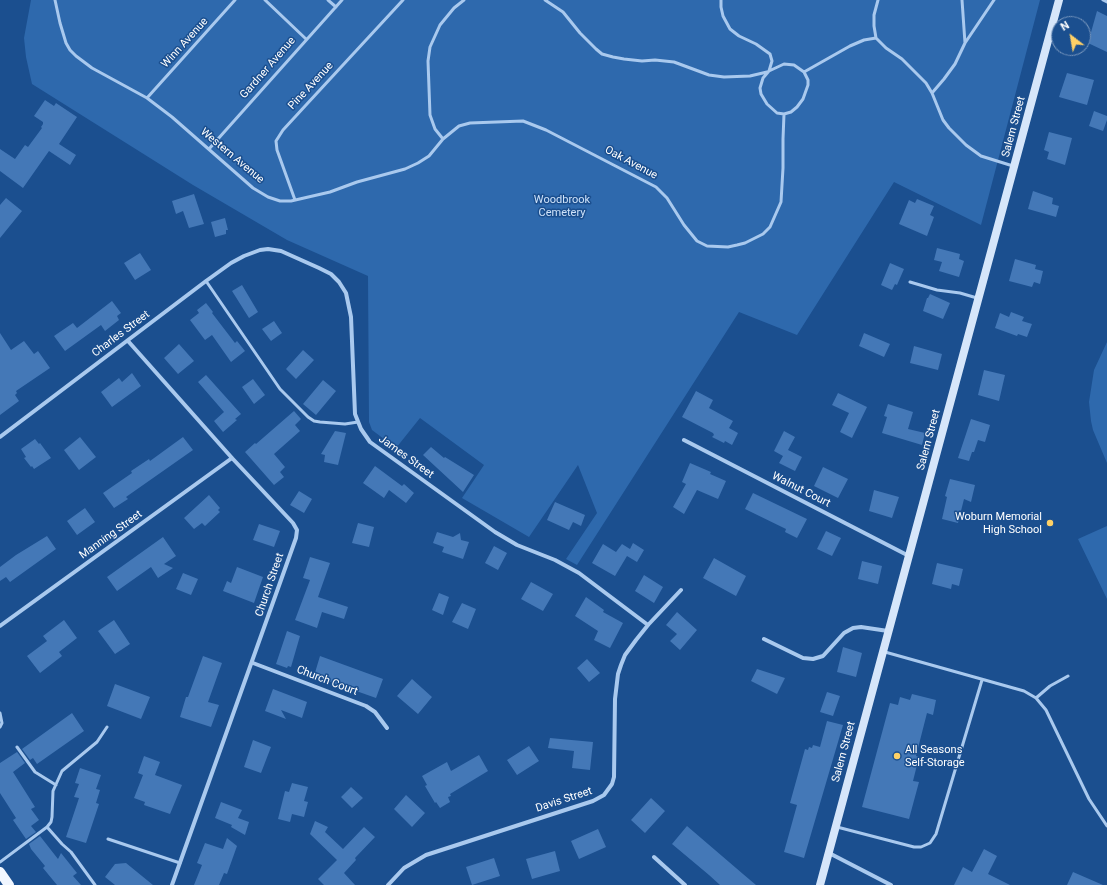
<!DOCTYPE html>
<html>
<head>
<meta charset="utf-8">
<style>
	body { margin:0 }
	#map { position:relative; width:1107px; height:885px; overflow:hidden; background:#1b4f8f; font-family:Roboto,sans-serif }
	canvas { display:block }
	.north { position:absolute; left:1051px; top:16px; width:40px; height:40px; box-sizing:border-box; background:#1b4f8f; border:1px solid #7695bc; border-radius:50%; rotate:329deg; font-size:11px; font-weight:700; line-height:16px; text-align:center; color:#fff }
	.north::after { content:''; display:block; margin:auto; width:14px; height:18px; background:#ffd166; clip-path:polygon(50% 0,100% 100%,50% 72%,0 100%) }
</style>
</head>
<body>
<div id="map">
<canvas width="1107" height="885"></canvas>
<div class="north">N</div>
</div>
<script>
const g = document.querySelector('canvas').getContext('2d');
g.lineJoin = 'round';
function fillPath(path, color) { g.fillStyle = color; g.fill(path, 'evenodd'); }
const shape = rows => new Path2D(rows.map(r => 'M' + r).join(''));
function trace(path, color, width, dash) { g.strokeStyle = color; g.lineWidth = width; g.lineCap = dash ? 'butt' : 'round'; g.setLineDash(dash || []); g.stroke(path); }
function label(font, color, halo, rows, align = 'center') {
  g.font = font + ' Roboto,sans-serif'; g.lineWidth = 3; g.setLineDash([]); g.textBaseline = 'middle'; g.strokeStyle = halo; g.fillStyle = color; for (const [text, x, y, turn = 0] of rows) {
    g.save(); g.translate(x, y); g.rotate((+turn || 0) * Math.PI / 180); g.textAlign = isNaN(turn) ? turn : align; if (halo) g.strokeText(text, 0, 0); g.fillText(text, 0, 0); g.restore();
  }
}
fillPath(shape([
	[31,0,1040,0,981,225,894,182,797,335,739,312,577,565,566,559,597,513,578,465,529,537,462,498,484,465,420,418,396,448,372,430,369,422,368,276,287,240,193,185,32,84,26,57,24,38],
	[1107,342,1107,463,1093,430,1091,421,1089,402,1094,370],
	[1107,526,1107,599,1078,539]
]), '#2e69ad');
fillPath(shape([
	[1097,11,1107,16,1107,52,1088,43],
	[1067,73,1094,80,1087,105,1059,97],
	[45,100,54,106,56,103,77,117,59,144,76,155,70,165,49,151,23,188,0,171,0,149,15,159,25,145,28,147,42,128,41,127,43,124,43,122,34,116],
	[1094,111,1107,116,1107,120,1103,131,1089,126],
	[1049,132,1072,138,1065,165,1047,159,1049,152,1044,150],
	[1033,191,1053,198,1052,204,1059,206,1056,217,1028,209],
	[194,194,204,224,189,228,183,211,176,214,172,201],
	[6,198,22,211,0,238,0,205],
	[917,199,934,206,930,215,934,217,927,236,899,224,909,200,915,203],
	[225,218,228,230,226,230,226,234,215,237,211,222],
	[937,248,960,254,959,259,964,261,959,277,939,271,942,262,934,260],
	[140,253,151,270,135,280,124,263],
	[1015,259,1036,265,1035,269,1043,271,1040,284,1034,282,1032,287,1009,281],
	[890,263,904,269,897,285,895,284,892,290,881,285],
	[242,285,258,312,249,318,232,291],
	[930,294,950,303,943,319,923,311,927,298,928,298],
	[112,301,121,313,117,316,119,320,105,331,101,325,65,351,54,336,73,323,77,328],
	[206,303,213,312,212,313,235,343,237,341,245,351,231,362,212,335,205,340,190,320,199,313,197,310],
	[1011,312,1024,317,1022,321,1032,324,1027,337,1018,334,1017,336,995,328,1000,313,1009,317],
	[274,321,282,333,271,341,262,329],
	[0,333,11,350,24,341,34,354,38,351,50,368,16,391,17,393,15,395,19,401,0,415],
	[864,333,890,344,884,357,859,346],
	[179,344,194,361,178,374,164,358],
	[914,346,942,354,938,370,910,363],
	[303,350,314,360,296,379,286,369],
	[984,370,1005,375,999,401,978,395],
	[132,373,141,386,112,407,101,392,119,378,122,382],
	[206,375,241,414,235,419,237,420,223,432,214,421,224,412,198,382],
	[253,379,265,395,254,404,242,387],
	[323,380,336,391,316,415,303,404],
	[696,391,713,400,709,408,733,421,729,428,738,433,732,445,725,441,724,443,712,437,714,435,713,433,682,417],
	[838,393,867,407,852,438,840,432,849,413,832,405],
	[888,404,913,412,908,429,925,433,922,445,882,433,887,417,884,416],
	[294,411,301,419,295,425,300,431,274,454,285,467,280,472,284,477,274,485,245,452,255,443,256,444],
	[971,419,990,425,985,442,978,440,974,452,972,452,969,461,958,458],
	[335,431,346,433,338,465,324,462,325,455,321,454],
	[784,431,795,437,788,450,802,457,795,471,779,463,783,456,774,451],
	[80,437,96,457,79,470,64,450],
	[183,437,193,450,126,497,128,499,114,508,103,493,132,473,131,471,149,459,150,461],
	[35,439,39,444,40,443,51,458,34,469,32,466,31,467,24,458,26,457,21,449],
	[431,447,444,458,445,457,474,475,463,492,423,455],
	[690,463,711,472,710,474,726,481,718,499,697,490,684,514,673,507,686,484,682,482],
	[375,466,402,486,404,484,414,493,406,503,389,490,384,498,363,483],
	[823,467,848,479,838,498,814,486],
	[950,479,975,485,971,502,964,499,958,523,942,519,947,497,945,496],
	[874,490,899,497,892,518,869,511],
	[299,491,312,499,304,513,290,505],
	[753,493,807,519,797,538,785,532,786,529,745,509],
	[209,495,220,508,218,510,220,512,205,526,202,523,194,529,184,518],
	[555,502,585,515,581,526,573,522,569,530,547,520],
	[85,508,95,522,77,535,67,521],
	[358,523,374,527,369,547,352,543],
	[259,524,280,531,274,547,253,540],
	[826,531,841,538,832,556,817,549],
	[437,532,453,537,460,533,461,540,469,542,463,559,442,552,444,547,433,543],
	[47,536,56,549,10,582,6,577,0,581,0,567,16,555],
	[163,537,176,556,164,564,173,568,158,578,151,567,117,591,107,577],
	[633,543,644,550,637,562,627,556,615,576,592,563,603,544,616,552,622,544,630,549],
	[494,546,507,553,498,570,485,563],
	[310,557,330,563,318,597,348,607,344,619,322,612,317,628,295,620,310,580,303,578],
	[714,558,746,576,736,596,703,578],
	[862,561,882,566,878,584,858,579],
	[937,563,963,569,959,586,952,584,951,589,932,584],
	[237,567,263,577,254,603,223,591,227,581,231,583],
	[183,573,198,579,191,595,176,589],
	[644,575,663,587,654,603,635,591],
	[531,582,553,594,543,611,521,599],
	[439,593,449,597,443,615,432,610],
	[586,597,604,610,603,612,623,623,610,648,594,640,598,631,575,616],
	[462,603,476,609,468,629,452,622],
	[677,612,697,630,680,650,670,641,677,634,666,625],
	[64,620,77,638,59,652,62,656,40,673,27,656,47,641,43,636],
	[114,620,130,644,115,654,98,631],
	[287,631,300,636,291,667,288,666,287,668,276,664],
	[843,647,862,653,856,677,837,672],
	[203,656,222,663,208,702,219,705,211,727,180,717,186,697,188,697],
	[320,656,383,679,376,698,314,676],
	[587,659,600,673,589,682,577,668],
	[757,669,785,678,777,694,751,681],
	[412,679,432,697,418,714,397,696],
	[115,684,150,697,141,719,107,706],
	[273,689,307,702,302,718,281,710,286,719,265,711],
	[827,692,840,696,833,716,820,712],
	[912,694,936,700,933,715,927,713,916,756,919,757,913,781,919,782,909,819,862,807,890,703,898,705,900,697,910,700],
	[72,713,84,731,37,764,33,758,30,760,22,749],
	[827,721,843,725,804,858,784,852,797,805,790,803,805,749,808,750,809,747,812,748,813,745,820,747],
	[550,738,593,742,590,770,572,768,574,751,548,748],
	[253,740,271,747,261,773,244,767],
	[529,746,539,761,517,775,507,760],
	[17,752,25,763,13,772,35,807,31,809,39,820,31,826,36,832,26,839,13,820,16,818,0,793,0,763],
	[479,755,488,771,450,794,451,796,448,797,450,802,440,808,436,802,435,803,425,786,427,785,422,776,447,762,451,771],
	[144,756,160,762,155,775,182,785,170,814,144,805,145,802,134,798,143,775,138,773],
	[80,768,101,775,96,789,100,790,96,803,99,804,86,843,66,837,79,798,74,797,79,784,75,783],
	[292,783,308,787,304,801,308,802,304,817,292,814,290,822,278,819,285,791,289,792],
	[351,787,363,798,352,808,341,797],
	[406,795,425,813,412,827,394,809],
	[651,798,665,811,645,833,631,820],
	[221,802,242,810,238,818,249,822,245,835,231,827,232,825,215,818],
	[315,821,328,827,325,832,343,849,364,827,375,837,355,858,356,860,344,873,355,885,324,885,318,879,337,860,310,834],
	[687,826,743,874,756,885,720,885,709,875,672,844],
	[598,829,606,847,579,859,571,841],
	[40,836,58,859,61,853,77,873,73,876,81,885,57,885,43,868,45,866,31,849,29,844],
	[227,838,237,846,227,874,224,873,219,885,194,885,202,865,197,863,205,843,223,849],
	[984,849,997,856,988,874,1010,885,954,885,963,867,972,872],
	[555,851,560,871,532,879,526,859],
	[494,858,500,876,472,885,466,867],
	[126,863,153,885,115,885,105,877,115,864],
	[1073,872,1103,885,1067,885]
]), '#4478b7');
trace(shape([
	[55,0,60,23,66,43,70,50,76,56,92,68,147,98,172,117,253,188,268,197,280,201,291,201,330,192,357,182,405,169,418,163,429,156,443,139,459,126,470,123,523,121,546,130,656,187,667,198,684,225,697,241,707,246,728,247,737,245,745,243,763,234,770,227,781,202,783,168,783,139,784,114],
	[265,0,306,39],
	[328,0,336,7],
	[545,0,563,12,580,33,596,49,602,54,613,57,624,59,642,61,655,60,674,62,709,75,724,77,750,76,767,72],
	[721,0,721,7,723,16,730,29,739,36,756,44,770,54,772,61,769,71],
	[962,0,965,43],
	[1103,0,1107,2],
	[876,38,874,26,874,15,878,0],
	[804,72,808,80,808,85,803,99,797,107,791,112,784,114,777,113,767,104,761,94,760,88,763,78,769,71,784,64,794,65,804,72,850,46,864,40,876,38,886,48,902,59,926,83,932,93,943,120,949,128,966,145,981,156,1013,166],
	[932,93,944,79,955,64,965,43,994,0],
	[147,98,235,0],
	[443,139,435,129,430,115,428,61,430,47,440,25,454,8,464,0],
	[209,149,342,0],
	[295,200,277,150,276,141,283,130,306,105,403,0],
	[206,281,280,389,308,417,314,421,320,422,345,424,358,422],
	[910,282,937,290,960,293,977,298],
	[885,652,1024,691,1036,698,1046,710,1089,799,1107,826],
	[1036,698,1050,686,1068,676],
	[0,713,2,723,0,727],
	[17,747,35,772,56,785],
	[47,827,62,844,71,852,95,885],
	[837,827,914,847,921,847,930,843,936,834,982,680],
	[108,839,180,863],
	[0,862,47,827,51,822,52,817,53,791,62,771,97,742,107,727]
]), '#a9c9ee', 3);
trace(shape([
	[128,341,232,458,293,523,297,530,296,538,172,885],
	[0,437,206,281,231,263,244,256,260,250,268,249,281,251,319,268,331,274,339,282,346,293,351,317,355,414,361,429,370,442,495,532,517,545,555,560,579,573,648,625],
	[684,440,909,556],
	[0,626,232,458],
	[764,639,803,658,813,659,823,656,844,633,853,628,861,627,888,631],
	[253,663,366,706,375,712,387,728],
	[829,853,891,885],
	[654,857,685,885],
	[388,885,404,868,426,855,593,801,604,795,612,784,614,777,615,699,618,674,621,665,625,655,636,640,648,625,681,590]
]), '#a9c9ee', 4);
trace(shape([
	[820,885,1059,0]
]), '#d6e6fa', 8);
trace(shape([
	[0,872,9,885]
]), '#f0f6ff', 10);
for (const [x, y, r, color] of [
	[1050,523,4,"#ffd166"],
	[897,756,4,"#ffd166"]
]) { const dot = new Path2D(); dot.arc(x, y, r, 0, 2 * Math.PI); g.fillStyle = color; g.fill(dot); trace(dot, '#1b4f8f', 1.5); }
label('11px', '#fff', '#1b4f8f', [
	["Winn Avenue",185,43,-48],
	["Gardner Avenue",268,68,-49],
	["Pine Avenue",311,86,-47],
	["Salem Street",1014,127,-75],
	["Western Avenue",232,156,40],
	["Oak Avenue",631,163,28],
	["Charles Street",121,334,-37],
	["Salem Street",929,440,-75],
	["James Street",406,457,36],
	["Walnut Court",801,490,27],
	["Manning Street",111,535,-36],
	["Church Street",270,585,-71],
	["Church Court",327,681,21],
	["Salem Street",844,752,-75],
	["Davis Street",564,800,-18]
]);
label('11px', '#cfe3fa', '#1b4f8f', [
	["Woodbrook",562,200],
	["Cemetery",562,213]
]);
label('11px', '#fff', '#1b4f8f', [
	["Woburn Memorial",1042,517],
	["High School",1042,530],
	["All Seasons",905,750,"left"],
	["Self-Storage",905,763,"left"]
], 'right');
</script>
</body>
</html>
